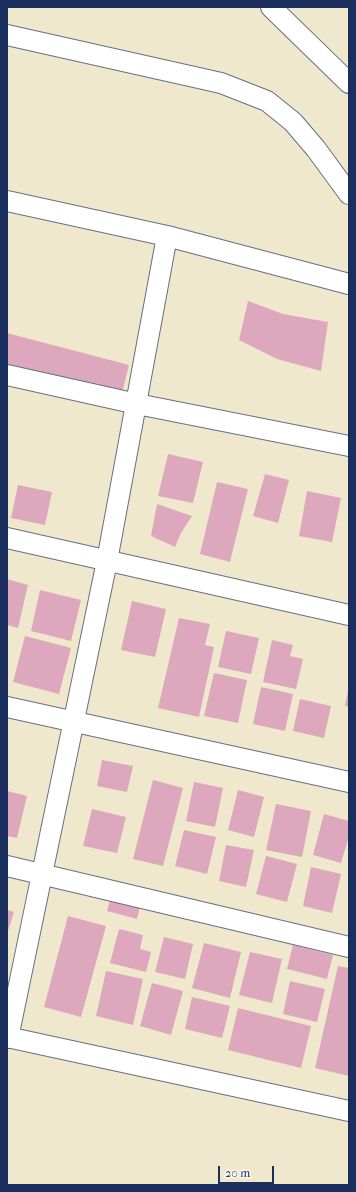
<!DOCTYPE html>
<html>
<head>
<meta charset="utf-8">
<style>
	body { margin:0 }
	#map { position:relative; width:356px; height:1192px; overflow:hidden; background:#efe8cd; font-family:"IM FELL French Canon",serif }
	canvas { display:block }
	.frame { position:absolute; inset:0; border:8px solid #1b2f5e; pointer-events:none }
	.scale { position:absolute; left:218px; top:1166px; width:56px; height:18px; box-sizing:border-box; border:2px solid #1b2f5e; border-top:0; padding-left:5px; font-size:12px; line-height:14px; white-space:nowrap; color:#1b2f5e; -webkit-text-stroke:3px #fbf7ec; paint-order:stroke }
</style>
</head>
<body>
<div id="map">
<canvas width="356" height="1192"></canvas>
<div class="frame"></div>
<div class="scale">20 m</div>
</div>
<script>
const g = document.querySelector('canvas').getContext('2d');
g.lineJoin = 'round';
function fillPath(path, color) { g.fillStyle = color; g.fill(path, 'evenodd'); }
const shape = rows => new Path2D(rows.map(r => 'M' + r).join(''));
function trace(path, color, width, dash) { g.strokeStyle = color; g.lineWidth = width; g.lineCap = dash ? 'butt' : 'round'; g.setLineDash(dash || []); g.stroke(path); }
fillPath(shape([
	[248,301,283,314,328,322,321,371,277,359,239,340],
	[7,333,129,365,122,393,7,369],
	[168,454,203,462,193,503,158,496],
	[265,474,289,480,278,523,253,516],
	[217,482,248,489,230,562,200,554],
	[18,485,52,492,45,525,11,518],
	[307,491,341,498,332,542,299,536],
	[157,504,192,516,181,533,175,547,151,536],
	[7,579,28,585,18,628,7,625],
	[40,590,81,600,71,641,31,631],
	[132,601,166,609,155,657,121,650],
	[179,618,210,624,205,645,214,647,199,717,158,708],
	[226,631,259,638,251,674,218,667],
	[25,636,71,648,59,694,13,682],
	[272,640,293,645,290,656,303,659,296,689,263,682],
	[214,673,247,680,238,723,204,716],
	[261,687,293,694,285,731,253,724],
	[348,691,349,691,349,707,345,706],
	[300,699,331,706,324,738,293,731],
	[102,760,133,766,127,792,97,786],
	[153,780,183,788,163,866,133,859],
	[194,782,223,788,215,827,186,821],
	[238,790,264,797,254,837,228,830],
	[7,791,27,796,17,838,7,836],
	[276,804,311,811,302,857,266,850],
	[92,809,126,817,117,853,83,846],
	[324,814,349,821,349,836,341,863,313,855],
	[184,830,216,837,207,874,175,866],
	[226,845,254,850,246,887,219,881],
	[266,856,297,864,287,902,256,894],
	[311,867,341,874,332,913,303,906],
	[110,899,140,907,137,919,107,911],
	[7,910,14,912,7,934],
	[68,916,106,926,81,1017,44,1007],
	[119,929,143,935,140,949,151,952,146,972,110,963],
	[164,937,193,944,185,979,155,972],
	[204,943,241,952,230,998,192,988],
	[293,945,333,955,327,979,287,969],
	[250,952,282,959,272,1003,239,995],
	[338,966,349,968,349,1076,315,1068],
	[106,971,143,979,133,1025,96,1016],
	[290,981,325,989,317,1022,283,1014],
	[152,983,183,991,171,1035,140,1026],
	[192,997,230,1006,222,1038,185,1029],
	[238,1008,311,1026,301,1068,228,1050]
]), '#dda8bd');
const minor = shape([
	[271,7,349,83],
	[7,35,221,83,267,101,293,122,316,149,349,194],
	[7,201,167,236,349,284],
	[7,375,137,404,349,446],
	[7,538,349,615],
	[7,707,349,782],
	[7,866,349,947],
	[7,1037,349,1111],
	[8,1038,107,561,167,236]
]);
trace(minor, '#657085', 22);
trace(minor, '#fff', 20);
</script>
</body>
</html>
